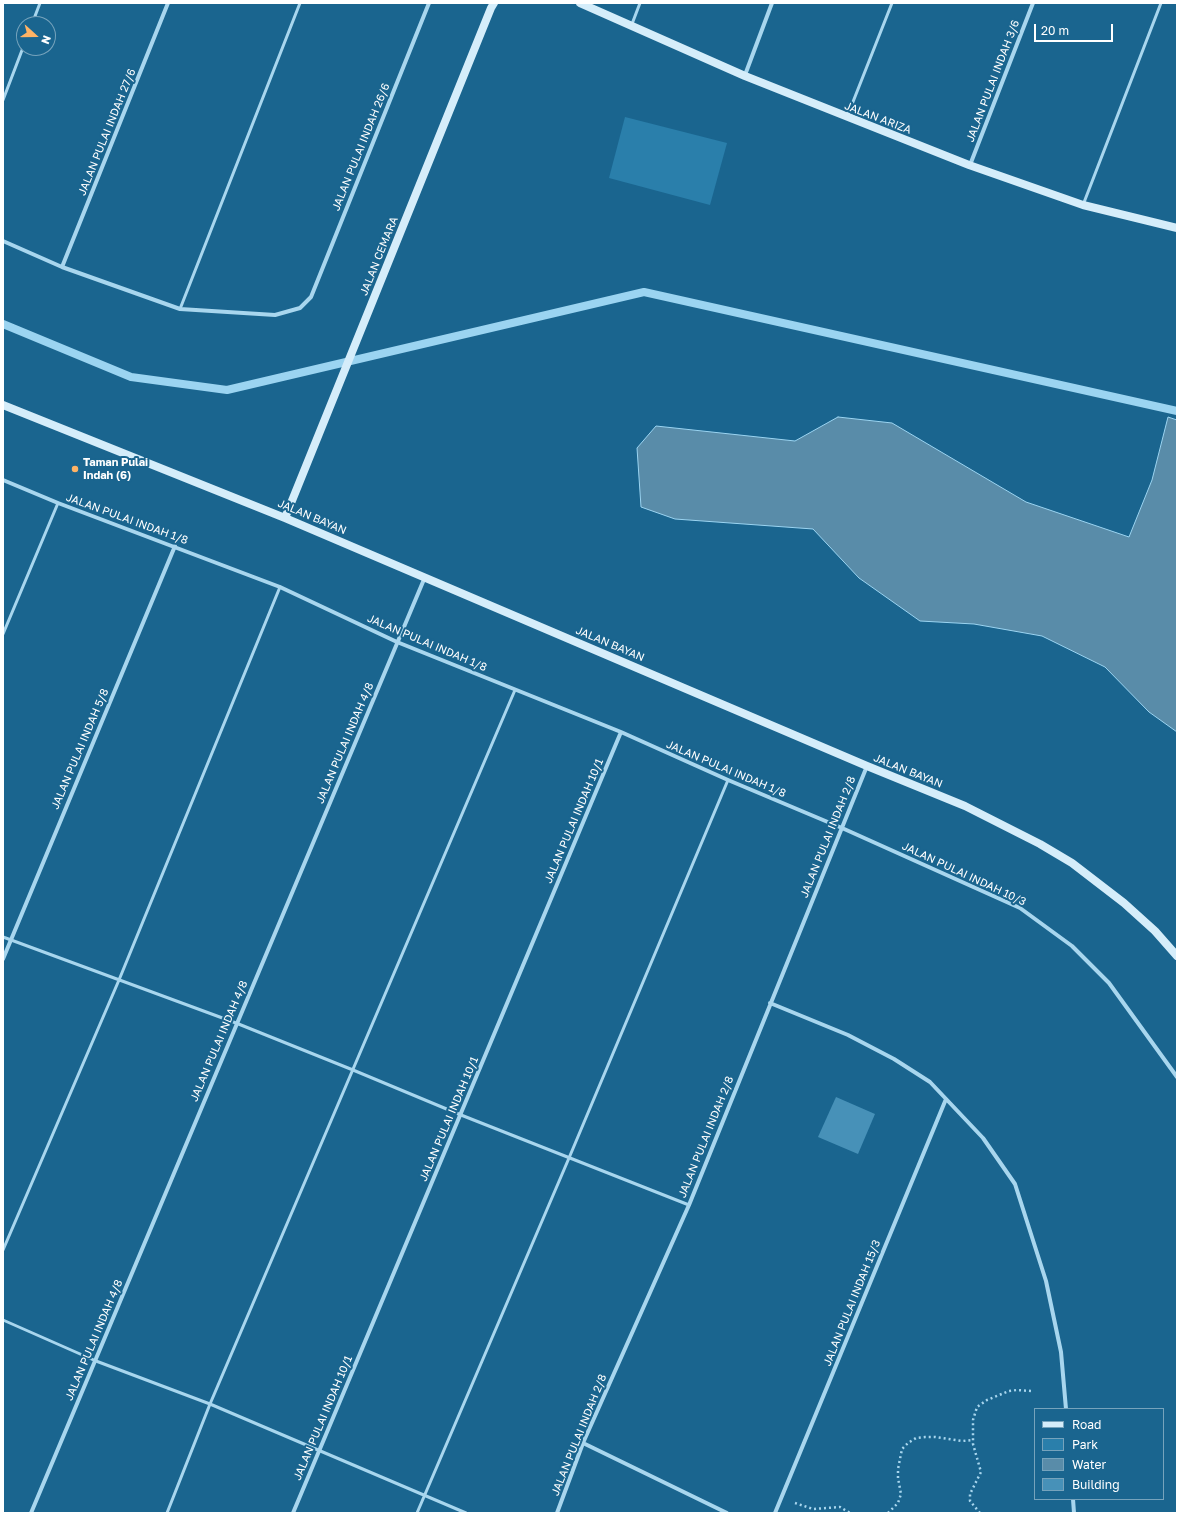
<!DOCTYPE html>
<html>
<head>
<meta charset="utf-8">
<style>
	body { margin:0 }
	#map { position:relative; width:1180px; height:1516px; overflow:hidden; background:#1a658f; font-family:"Golos Text",sans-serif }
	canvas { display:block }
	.frame { position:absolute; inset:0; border:4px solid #fff; pointer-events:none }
	.legend { position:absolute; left:1034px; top:1408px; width:130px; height:92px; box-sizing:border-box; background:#1a658f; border:1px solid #76a3bc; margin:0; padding:5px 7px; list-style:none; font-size:12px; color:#fff }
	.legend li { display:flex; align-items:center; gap:8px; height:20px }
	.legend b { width:20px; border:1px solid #76a3bc }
	.north { position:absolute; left:16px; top:16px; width:40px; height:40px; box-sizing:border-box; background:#1a658f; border:1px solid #76a3bc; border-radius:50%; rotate:111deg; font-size:11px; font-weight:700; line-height:16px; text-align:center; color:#fff }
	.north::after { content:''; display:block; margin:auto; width:14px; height:18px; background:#ffb365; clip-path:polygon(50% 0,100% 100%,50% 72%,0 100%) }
	.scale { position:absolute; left:1034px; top:24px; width:79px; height:18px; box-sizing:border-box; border:2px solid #fff; border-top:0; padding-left:5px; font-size:12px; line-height:14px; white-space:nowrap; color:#fff; -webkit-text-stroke:3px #1a658f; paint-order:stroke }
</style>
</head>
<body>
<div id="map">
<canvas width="1180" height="1516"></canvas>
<div class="frame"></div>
<ul class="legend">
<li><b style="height:5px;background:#d5edfa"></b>Road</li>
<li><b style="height:11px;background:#2a7fab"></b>Park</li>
<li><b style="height:11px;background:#598ca9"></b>Water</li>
<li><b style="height:11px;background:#4791b8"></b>Building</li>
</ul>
<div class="north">N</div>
<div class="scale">20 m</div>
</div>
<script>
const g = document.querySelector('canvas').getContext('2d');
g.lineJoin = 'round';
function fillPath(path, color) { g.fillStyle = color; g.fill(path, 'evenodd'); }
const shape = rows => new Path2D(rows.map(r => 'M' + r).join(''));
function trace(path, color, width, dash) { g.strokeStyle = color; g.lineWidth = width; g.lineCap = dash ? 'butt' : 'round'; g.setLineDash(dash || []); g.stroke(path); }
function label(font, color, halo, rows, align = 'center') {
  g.font = font + ' "Golos Text",sans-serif'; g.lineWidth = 4; g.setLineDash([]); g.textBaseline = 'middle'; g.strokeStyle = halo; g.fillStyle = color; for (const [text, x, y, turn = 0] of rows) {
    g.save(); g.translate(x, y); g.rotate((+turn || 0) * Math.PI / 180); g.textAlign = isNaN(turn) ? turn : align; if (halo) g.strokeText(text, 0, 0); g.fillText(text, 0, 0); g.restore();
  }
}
fillPath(shape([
	[625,117,727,143,710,205,609,178]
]), '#2a7fab');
const water = shape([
	[838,417,892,423,1026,502,1129,537,1152,480,1168,417,1177,420,1177,732,1149,712,1105,667,1042,636,974,624,920,621,859,578,813,529,675,519,641,507,637,448,656,426,795,441,838,417]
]);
fillPath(water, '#598ca9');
trace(water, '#9bd4f1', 1);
trace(shape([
	[3,324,131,377,227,390,644,292,1177,411]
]), '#9bd4f1', 8);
fillPath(shape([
	[836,1097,875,1114,858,1154,818,1137]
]), '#4791b8');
trace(shape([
	[795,1503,813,1509,840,1507,850,1513],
	[888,1513,898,1503,901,1494,898,1478,898,1469,902,1449,908,1443,916,1438,925,1437,935,1437,962,1441,973,1440],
	[980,1513,970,1501,970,1494,981,1472,973,1444,973,1420,977,1407,987,1400,1009,1391,1017,1390,1031,1391]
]), '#a8d6ee', 2.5, [2, 3]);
trace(shape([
	[32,24,40,3],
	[632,24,640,3],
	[3,100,24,45],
	[847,117,892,3],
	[1083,205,1161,3],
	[180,309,300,3],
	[3,634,58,503],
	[3,937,236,1023,353,1070,461,1115,689,1205],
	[3,1250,119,980,280,587],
	[3,1320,96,1361,210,1404,466,1513],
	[167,1513,210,1404,515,690],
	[417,1513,569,1158,728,780]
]), '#a8d6ee', 3);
trace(shape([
	[745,75,772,3],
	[970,165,1033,3],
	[3,241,62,267,180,309,275,315,300,308,311,297,429,3],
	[62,267,168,3],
	[3,480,58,503,280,587,397,642,621,732,728,780,842,828,1020,908,1072,946,1109,983,1177,1077],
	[3,959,175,546],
	[770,1003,848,1035,894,1059,930,1082,983,1138,1015,1184,1046,1281,1061,1352,1066,1409],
	[583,1443,727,1513],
	[1073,1499,1074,1513],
	[31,1513,425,577],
	[293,1513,621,732],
	[557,1513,583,1443,689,1205,867,766],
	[775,1513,946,1099]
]), '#a8d6ee', 4);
trace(shape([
	[580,3,745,76,969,165,1083,205,1177,228],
	[3,405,285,518,867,766,965,806,1040,844,1072,863,1124,903,1155,931,1177,956],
	[285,518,491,8,494,3]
]), '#d5edfa', 8);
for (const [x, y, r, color] of [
	[75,469,4,"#ffb365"]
]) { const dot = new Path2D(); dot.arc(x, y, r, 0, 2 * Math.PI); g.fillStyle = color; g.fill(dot); trace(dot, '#1a658f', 1.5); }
label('11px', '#fff', '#1a658f', [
	["JALAN PULAI INDAH 3/6",993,81,-69],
	["JALAN ARIZA",878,118,21],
	["JALAN PULAI INDAH 27/6",107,132,-68],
	["JALAN PULAI INDAH 26/6",361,147,-68],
	["JALAN CEMARA",379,256,-68],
	["JALAN BAYAN",312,517,23],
	["JALAN PULAI INDAH 1/8",127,519,20],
	["JALAN PULAI INDAH 1/8",427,643,23],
	["JALAN BAYAN",610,644,23],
	["JALAN PULAI INDAH 4/8",345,743,-67],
	["JALAN PULAI INDAH 5/8",80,749,-67],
	["JALAN PULAI INDAH 1/8",726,769,23],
	["JALAN BAYAN",908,771,22],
	["JALAN PULAI INDAH 10/1",574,821,-67],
	["JALAN PULAI INDAH 2/8",828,837,-68],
	["JALAN PULAI INDAH 10/3",964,874,25],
	["JALAN PULAI INDAH 4/8",219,1041,-67],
	["JALAN PULAI INDAH 10/1",449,1119,-67],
	["JALAN PULAI INDAH 2/8",706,1137,-68],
	["JALAN PULAI INDAH 15/3",852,1303,-68],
	["JALAN PULAI INDAH 4/8",94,1340,-67],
	["JALAN PULAI INDAH 10/1",323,1418,-67],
	["JALAN PULAI INDAH 2/8",579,1435,-68]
]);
label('bold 11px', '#fff', '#1a658f', [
	["Taman Pulai",83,463],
	["Indah (6)",83,476]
], 'left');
</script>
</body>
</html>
